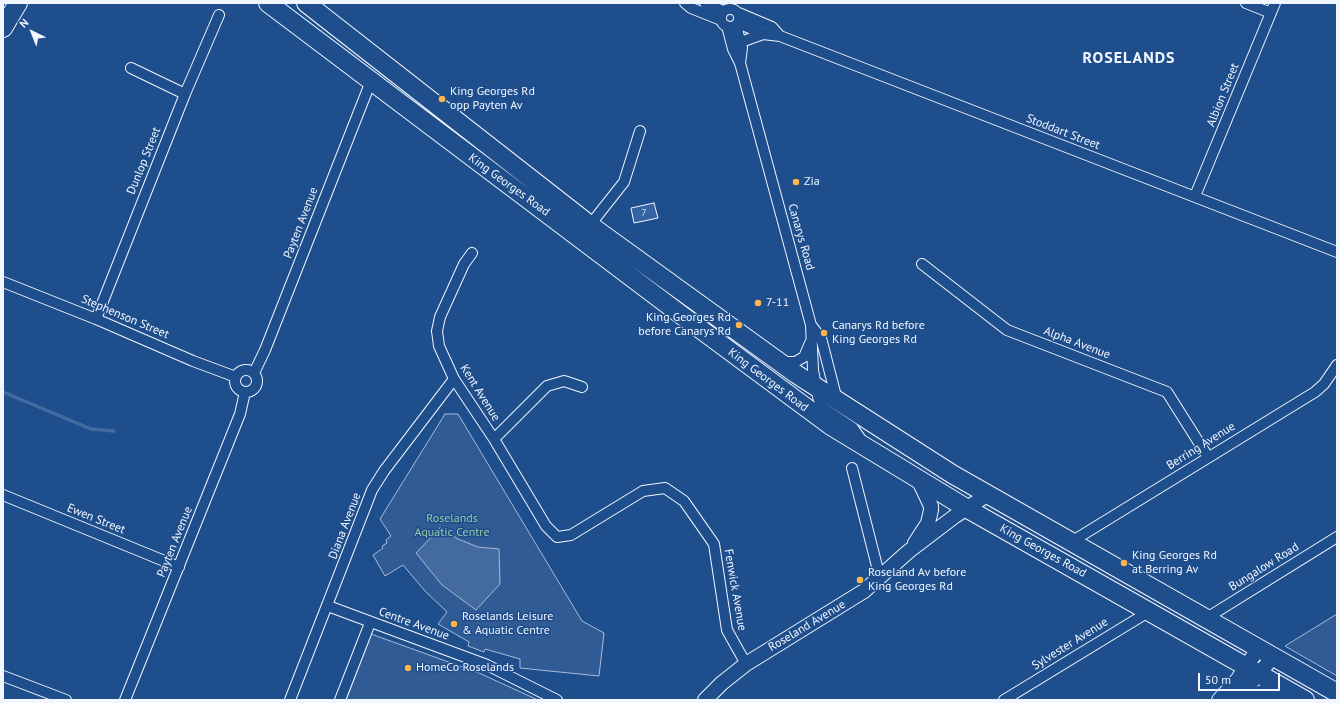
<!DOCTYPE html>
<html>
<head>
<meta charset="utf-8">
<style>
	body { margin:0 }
	#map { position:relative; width:1340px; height:703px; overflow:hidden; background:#1f4e8c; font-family:"PT Sans",sans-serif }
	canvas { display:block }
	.frame { position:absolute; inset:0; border:4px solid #f2f6ff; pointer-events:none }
	.north { position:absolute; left:12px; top:12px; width:40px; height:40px; -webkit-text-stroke:3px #1f4e8c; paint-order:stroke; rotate:317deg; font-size:11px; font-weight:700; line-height:16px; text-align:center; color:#f2f6ff }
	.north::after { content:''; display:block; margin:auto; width:14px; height:18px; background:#f2f6ff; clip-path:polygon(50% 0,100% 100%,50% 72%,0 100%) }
	.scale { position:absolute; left:1198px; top:673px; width:82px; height:18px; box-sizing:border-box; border:2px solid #f2f6ff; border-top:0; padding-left:5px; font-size:12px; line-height:14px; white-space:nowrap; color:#f2f6ff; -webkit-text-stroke:3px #1f4e8c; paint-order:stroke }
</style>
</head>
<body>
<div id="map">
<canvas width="1340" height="703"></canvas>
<div class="frame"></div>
<div class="north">N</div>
<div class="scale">50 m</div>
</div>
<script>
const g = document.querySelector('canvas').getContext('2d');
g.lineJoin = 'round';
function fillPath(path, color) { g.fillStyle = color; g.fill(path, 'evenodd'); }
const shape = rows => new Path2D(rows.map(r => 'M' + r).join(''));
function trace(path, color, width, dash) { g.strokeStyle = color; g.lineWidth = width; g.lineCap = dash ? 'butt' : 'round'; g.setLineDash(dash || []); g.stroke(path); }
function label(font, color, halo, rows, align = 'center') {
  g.font = font + ' "PT Sans",sans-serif'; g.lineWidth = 3; g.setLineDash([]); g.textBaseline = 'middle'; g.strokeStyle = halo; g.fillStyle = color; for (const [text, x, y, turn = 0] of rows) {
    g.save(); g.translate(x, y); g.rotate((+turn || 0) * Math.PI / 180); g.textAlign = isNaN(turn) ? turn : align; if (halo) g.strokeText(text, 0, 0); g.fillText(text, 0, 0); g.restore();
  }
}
const built = shape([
	[445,414,458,414,582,621,604,633,599,676,520,668,520,659,485,649,484,652,468,646,469,642,438,624,447,612,425,591,403,565,385,576,373,555,383,548,382,546,387,543,386,540,391,536,380,519,445,414],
	[1337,614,1337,676,1285,646,1337,614],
	[371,634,479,673,538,700,346,700,371,634]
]);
fillPath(built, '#305b95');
trace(built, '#a8bbd7', 1);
const water = shape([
	[440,528,458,539,478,547,499,549,500,584,476,610,442,585,416,553,440,528]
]);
fillPath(water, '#446ba0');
trace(water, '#a8bbd7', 1);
trace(shape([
	[3,392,91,429,114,431]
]), '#446ba0', 3.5);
const building = shape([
	[654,203,658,218,634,223,631,208,654,203]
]);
fillPath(building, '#3563a3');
trace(building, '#f2f6ff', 1);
const street = shape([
	[685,3,691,8,721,20],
	[705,3,723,11],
	[1246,3,1271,13],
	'721 18a9 9 0 1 1 18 0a9 9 0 1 1-18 0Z',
	[739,13,772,27,780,36],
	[738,23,763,34,780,36,1337,252],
	[736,25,742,48,740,63],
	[727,26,733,49,740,63,811,325,813,370,818,397,820,403,825,409,853,428,862,441],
	[741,42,763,34],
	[131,68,185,94],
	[1195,196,1275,3],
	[590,225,624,182,640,131],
	[472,253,464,264,440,317,437,331,439,346,454,379,494,439,546,526,557,537,571,535,643,491,665,488,684,501,714,544,727,630,746,664],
	[922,264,1007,330,1167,392,1208,457],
	[3,282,96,319,193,361,236,377],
	[96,319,185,94,219,15],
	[811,325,821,338,837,400],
	[782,362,795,362,804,357,810,343],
	'235 381a11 11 0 1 1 22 0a11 11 0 1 1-22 0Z',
	[254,373,265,350,371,81],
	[494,439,547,386,564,381,582,387],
	[852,468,880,578],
	[3,495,179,567],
	[1071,542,1315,392,1324,384,1337,365],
	[328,606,487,665,557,700],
	[1205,619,1337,537],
	[3,676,66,700],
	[125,700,240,414,245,392],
	[290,700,372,490,384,471,454,379],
	[340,700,370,623],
	[1004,700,1150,611]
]);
const secondary = shape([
	[915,543,928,523,931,510,931,506,919,481],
	[705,700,722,683,746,664,864,591,909,551,955,516,987,495],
	[1219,700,1238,679,1258,649],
	[1233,700,1251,683,1273,657]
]);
const highway = shape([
	[268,3,680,314,831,426,966,508,1305,700],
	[306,3,590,225,796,374,952,474,1337,693],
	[3,28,18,3],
	[1247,700,1271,691,1290,692]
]);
trace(street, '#f2f6ff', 12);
trace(secondary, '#f2f6ff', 16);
trace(highway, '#f2f6ff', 20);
trace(street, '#1f4e8c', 10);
trace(secondary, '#1f4e8c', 14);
trace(highway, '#1f4e8c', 18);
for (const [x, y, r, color] of [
	[442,99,4,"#ffb74d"],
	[796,182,4,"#ffb74d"],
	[758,303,4,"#ffb74d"],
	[739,325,4,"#ffb74d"],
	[824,333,4,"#ffb74d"],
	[1124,563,4,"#ffb74d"],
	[860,580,4,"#ffb74d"],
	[454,624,4,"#ffb74d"],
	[408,668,4,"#ffb74d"]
]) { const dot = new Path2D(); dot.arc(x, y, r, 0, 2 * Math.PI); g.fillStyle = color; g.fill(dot); trace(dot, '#1f4e8c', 1.5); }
label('10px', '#c3d1e8', null, [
	["7",644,213]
]);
label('12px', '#f2f6ff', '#1f4e8c', [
	["King Georges Rd",450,92],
	["opp Payten Av",450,106],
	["Zia",804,182],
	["7-11",766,303],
	["King Georges Rd",731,318,"right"],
	["before Canarys Rd",731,332,"right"],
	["Canarys Rd before",832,326],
	["King Georges Rd",832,340],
	["King Georges Rd",1132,556],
	["at Berring Av",1132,570],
	["Roseland Av before",868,573],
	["King Georges Rd",868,587],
	["Roselands Leisure",462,617],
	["& Aquatic Centre",462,631],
	["HomeCo Roselands",416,668]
], 'left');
label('12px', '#f2f6ff', '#1f4e8c', [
	["Albion Street",1223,95,-68],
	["Stoddart Street",1063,132,21],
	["Dunlop Street",144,161,-68],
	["King Georges Road",509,185,36],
	["Payten Avenue",301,223,-69],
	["Canarys Road",801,237,74],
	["Stephenson Street",125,317,23],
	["Alpha Avenue",1077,343,21],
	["King Georges Road",768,380,37],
	["Kent Avenue",480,393,58],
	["Berring Avenue",1201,446,-32],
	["Ewen Street",96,519,22],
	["Diana Avenue",345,526,-69],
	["Payten Avenue",175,542,-68],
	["King Georges Road",1043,551,29],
	["Bungalow Road",1264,567,-32],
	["Fenwick Avenue",735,590,80],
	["Centre Avenue",414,624,20],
	["Roseland Avenue",807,626,-31],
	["Sylvester Avenue",1070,644,-32]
]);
label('12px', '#97c8a6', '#1f4e8c', [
	["Roselands",452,519],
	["Aquatic Centre",452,533]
]);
g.letterSpacing = '1px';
label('bold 16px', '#f2f6ff', '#1f4e8c', [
	["ROSELANDS",1129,58]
]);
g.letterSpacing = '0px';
</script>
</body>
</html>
